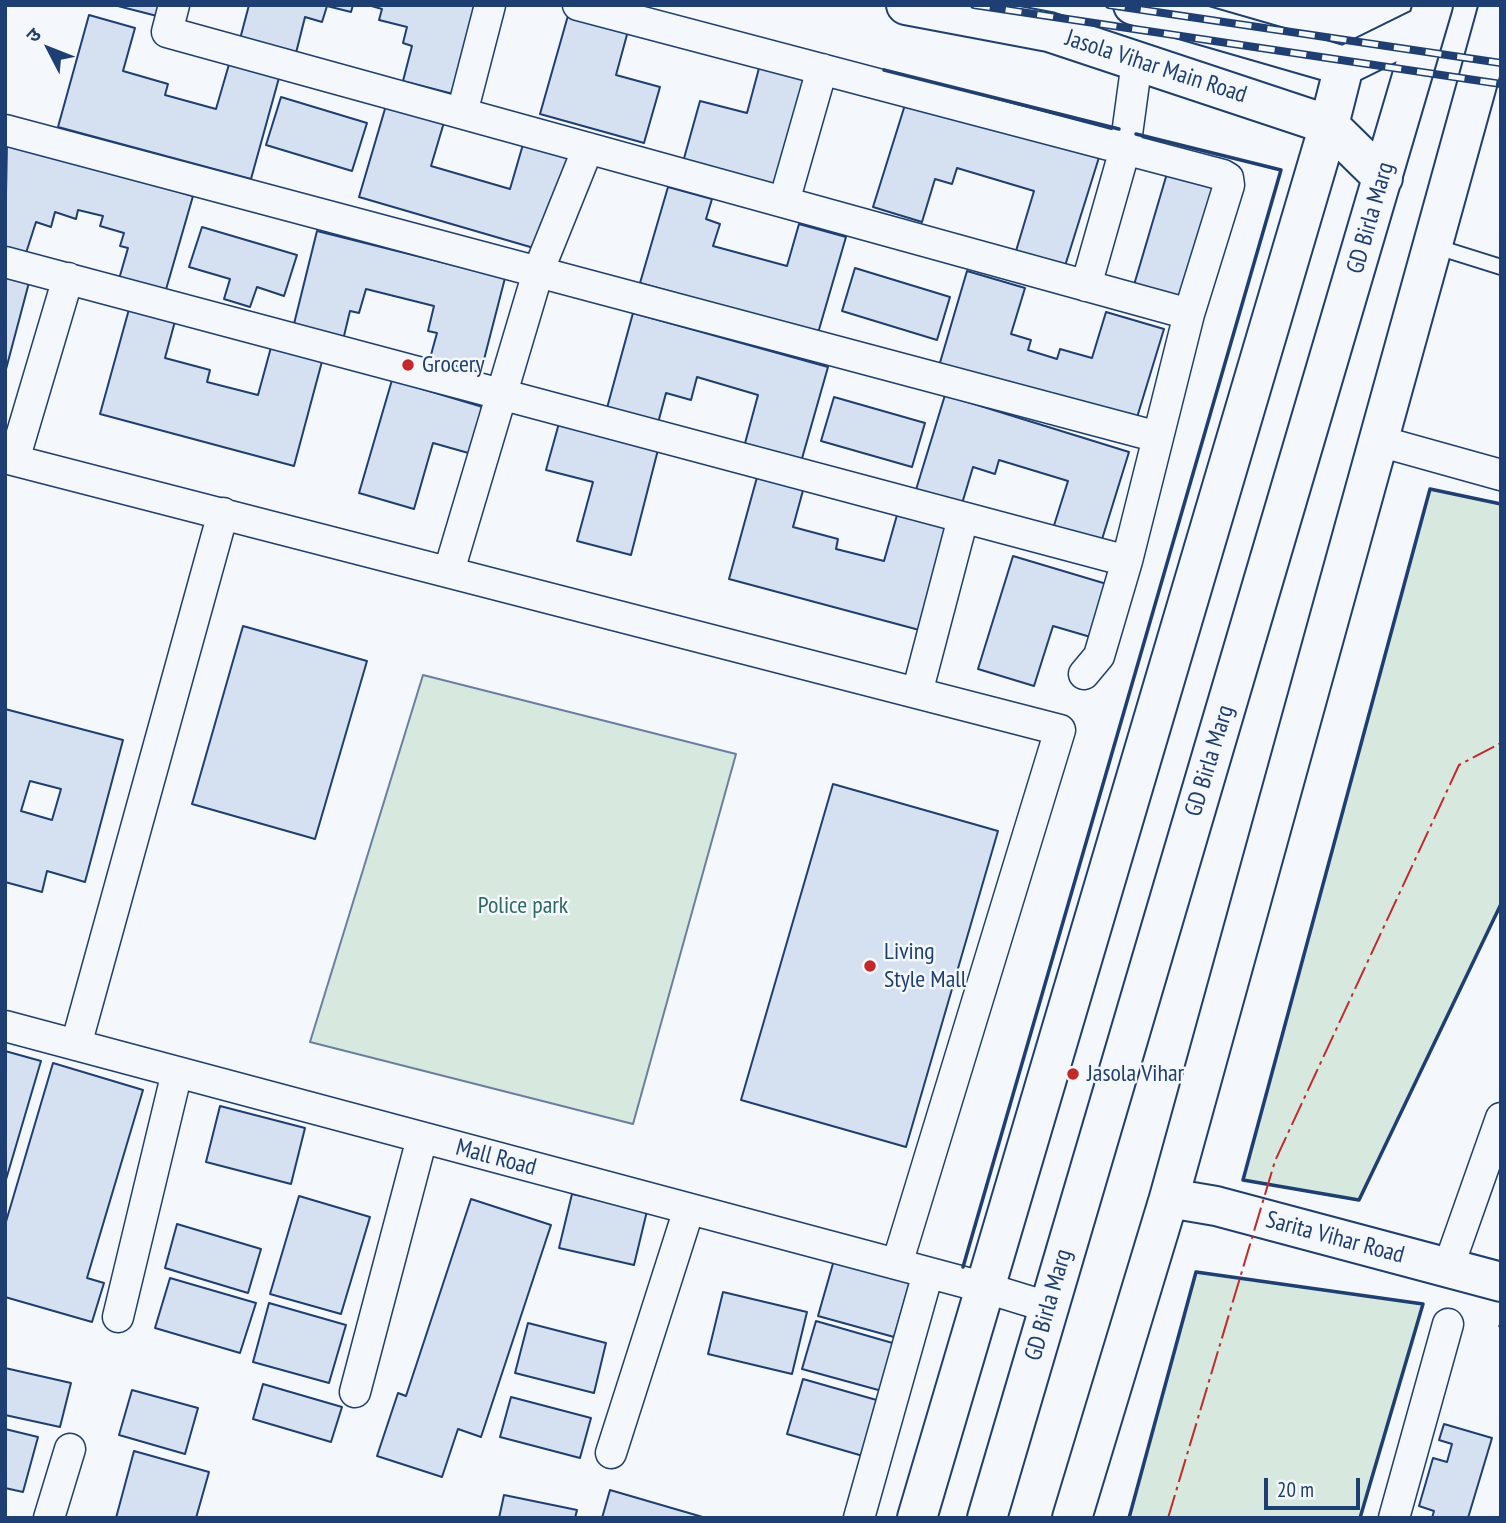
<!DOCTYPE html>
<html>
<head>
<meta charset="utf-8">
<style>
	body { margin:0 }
	#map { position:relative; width:1506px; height:1523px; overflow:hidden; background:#f4f7fb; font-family:"PT Sans Narrow","Noto Sans Devanagari",sans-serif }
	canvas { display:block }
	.frame { position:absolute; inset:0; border:7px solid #1d3f73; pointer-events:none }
	.north { position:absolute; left:14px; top:14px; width:70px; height:70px; -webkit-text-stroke:5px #f4f7fb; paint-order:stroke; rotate:312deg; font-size:19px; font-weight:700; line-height:28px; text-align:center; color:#1d3f73 }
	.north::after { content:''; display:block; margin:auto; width:24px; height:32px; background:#1d3f73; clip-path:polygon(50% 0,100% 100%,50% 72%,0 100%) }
	.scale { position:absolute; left:1264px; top:1478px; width:96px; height:32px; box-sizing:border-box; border:4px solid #1d3f73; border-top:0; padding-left:9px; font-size:21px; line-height:24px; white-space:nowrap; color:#1d3f73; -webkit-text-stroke:5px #f4f7fb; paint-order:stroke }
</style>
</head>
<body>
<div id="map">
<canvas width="1506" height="1523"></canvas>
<div class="frame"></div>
<div class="north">उ</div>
<div class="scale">20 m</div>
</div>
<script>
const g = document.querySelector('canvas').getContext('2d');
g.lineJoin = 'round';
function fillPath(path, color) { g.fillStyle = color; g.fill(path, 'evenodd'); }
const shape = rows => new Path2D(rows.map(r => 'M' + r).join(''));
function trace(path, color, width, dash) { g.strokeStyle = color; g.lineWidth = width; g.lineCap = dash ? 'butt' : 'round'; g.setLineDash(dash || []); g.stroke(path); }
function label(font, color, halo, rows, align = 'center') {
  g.font = font + ' "PT Sans Narrow",sans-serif'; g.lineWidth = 5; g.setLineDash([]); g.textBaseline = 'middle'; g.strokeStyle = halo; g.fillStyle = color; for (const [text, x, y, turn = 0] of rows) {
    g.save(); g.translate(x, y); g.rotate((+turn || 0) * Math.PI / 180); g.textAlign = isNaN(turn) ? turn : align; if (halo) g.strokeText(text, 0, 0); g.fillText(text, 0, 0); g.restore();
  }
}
const green = shape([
	[1430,489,1501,504,1501,904,1359,1200,1243,1180,1430,489],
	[423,675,736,754,633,1124,310,1042,423,675],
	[1196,1272,1423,1304,1360,1518,1129,1518,1196,1272]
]);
fillPath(green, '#d7e8df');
trace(green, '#687fa3', 2);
const building = shape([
	[114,5,160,5,157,16,114,5],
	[249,5,353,5,351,12,327,6,322,22,305,17,296,53,240,39,249,5],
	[368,5,481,5,457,95,403,81,412,46,403,43,407,27,379,20,382,9,368,5],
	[571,5,631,20,616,75,660,87,644,143,540,114,571,5],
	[89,15,135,28,123,71,168,84,165,95,216,109,232,54,282,67,251,179,58,127,89,15],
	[762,57,808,69,777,187,683,162,700,101,747,113,762,57],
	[909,92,1101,151,1065,266,1016,251,1034,191,957,168,952,184,935,179,922,222,873,207,909,92],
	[281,97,367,123,352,171,266,145,281,97],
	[387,102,445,119,431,166,510,189,524,141,572,155,544,251,359,197,387,102],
	[7,142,193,196,165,293,119,279,128,248,120,246,124,233,100,226,103,216,78,210,76,219,55,212,51,227,36,222,26,253,5,247,7,142],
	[1168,170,1219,185,1185,300,1134,285,1168,170],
	[668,187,712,199,706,219,720,224,713,246,787,266,799,224,846,237,818,333,640,283,668,187],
	[202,227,297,255,284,296,257,287,250,307,224,299,230,279,189,267,202,227],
	[317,231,505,278,480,375,429,362,437,333,428,331,434,306,366,289,359,313,350,311,343,340,293,328,317,231],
	[5,268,31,275,5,373,5,268],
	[855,268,950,297,937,340,842,311,855,268],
	[967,271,1025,288,1011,334,1031,340,1028,350,1057,359,1060,349,1092,358,1106,312,1164,329,1135,424,939,366,967,271],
	[131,302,177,314,165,358,210,370,207,382,258,395,273,340,324,354,294,466,100,414,131,302],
	[633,313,828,367,801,462,744,447,758,395,697,377,691,400,666,393,658,423,607,408,633,313],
	[392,380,486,408,472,454,433,443,414,509,359,493,392,380],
	[945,395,1129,452,1099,549,1051,535,1068,481,999,460,995,474,973,467,961,507,915,493,945,395],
	[834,397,925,423,912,467,821,441,834,397],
	[561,416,660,442,631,555,577,541,593,482,546,470,561,416],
	[759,470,805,483,793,527,838,539,836,549,884,561,899,508,952,522,923,631,729,579,759,470],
	[1013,556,1110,585,1094,638,1053,626,1034,686,978,669,1013,556],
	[243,626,367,661,315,839,192,804,243,626],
	[5,709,123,740,85,882,47,871,42,892,5,882,5,709],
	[30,781,61,789,52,820,21,811,30,781],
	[833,784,998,831,906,1147,741,1100,833,784],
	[5,1051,41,1061,5,1183,5,1051],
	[53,1063,143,1090,87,1278,104,1283,92,1322,5,1297,5,1225,53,1063],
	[220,1106,305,1128,291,1184,206,1162,220,1106],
	[572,1194,647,1211,634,1265,559,1248,572,1194],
	[299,1196,370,1217,341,1314,270,1294,299,1196],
	[471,1199,551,1225,481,1437,458,1429,442,1477,377,1456,398,1393,406,1396,471,1199],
	[177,1224,261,1249,248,1293,165,1268,177,1224],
	[836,1253,912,1275,894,1337,818,1316,836,1253],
	[170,1278,256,1303,240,1353,155,1328,170,1278],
	[723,1292,807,1312,792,1374,708,1354,723,1292],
	[269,1303,346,1325,329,1383,253,1362,269,1303],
	[816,1321,896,1344,882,1391,802,1369,816,1321],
	[528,1323,606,1343,594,1393,515,1373,528,1323],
	[5,1368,71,1383,60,1427,5,1415,5,1368],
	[803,1379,880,1401,863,1456,787,1434,803,1379],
	[263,1384,342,1407,331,1442,253,1419,263,1384],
	[132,1390,198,1408,185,1454,119,1435,132,1390],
	[511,1397,591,1418,580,1458,500,1437,511,1397],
	[1444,1424,1492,1438,1468,1518,1432,1518,1434,1511,1419,1506,1433,1458,1447,1462,1452,1444,1439,1440,1444,1424],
	[5,1429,38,1437,23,1492,5,1488,5,1429],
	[134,1451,209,1472,196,1518,116,1518,134,1451],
	[610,1490,706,1518,602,1518,610,1490],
	[504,1495,577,1510,575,1518,499,1518,504,1495]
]);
fillPath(building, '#d5e0f0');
trace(building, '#1d3f73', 2);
const lane = shape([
	[1434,246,1501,267]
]);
const street = shape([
	[174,5,167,32,1189,314],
	[578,5,1223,175,1228,178,1229,185,1189,314,1127,561,1099,656,1084,674],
	[462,113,490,5],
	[5,130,1158,437],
	[784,202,822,69],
	[5,262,1127,561],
	[1086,286,1125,149,1137,61],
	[1379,441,1501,475],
	[5,458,1060,730,897,1264],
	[14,460,68,278],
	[449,571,538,272,588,148],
	[917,693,963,518],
	[5,1026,986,1288,1048,1307],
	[76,1045,223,513],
	[1448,1268,1501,1118],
	[118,1317,177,1072],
	[355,1392,422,1138],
	[611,1453,689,1209],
	[49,1518,70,1449],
	[859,1518,928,1273],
	[1394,1518,1448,1324]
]);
const secondary = shape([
	[906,5,1049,32,1329,125,1383,178],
	[1133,5,1344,66,1427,25],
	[1169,1198,1216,1206,1501,1282],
	[917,1518,1329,125,1344,66],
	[987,1518,1433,5],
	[1072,1518,1169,1198,1499,5]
]);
trace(lane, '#1d3f73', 18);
trace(street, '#1d3f73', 33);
trace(secondary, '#1d3f73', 42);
trace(lane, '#f4f7fb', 14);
trace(street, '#f4f7fb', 30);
trace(secondary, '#f4f7fb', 38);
const rail = shape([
	[974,5,1501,84],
	[1109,5,1501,63]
]);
trace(rail, '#1d3f73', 8);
trace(rail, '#f4f7fb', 5, [16]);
trace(shape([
	[884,70,1119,129],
	[1501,504,1430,489,1243,1180,1359,1200,1501,904],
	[963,1267,1281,170,1136,134],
	[1500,1326,1501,1327],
	[1129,1518,1196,1272,1423,1304,1360,1518]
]), '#1d3f73', 3.5);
trace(shape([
	[1168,1518,1275,1161,1459,765,1501,743]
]), '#c62828', 2, [24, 5, 3.5, 5]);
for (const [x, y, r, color] of [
	[408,365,7,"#c62828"],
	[870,966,7,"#c62828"],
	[1073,1074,7,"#c62828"]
]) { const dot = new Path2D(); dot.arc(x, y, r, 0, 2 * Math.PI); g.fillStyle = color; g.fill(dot); trace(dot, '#f4f7fb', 2.5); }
label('24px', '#1d3f73', '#f4f7fb', [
	["Jasola Vihar Main Road",1156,67,18],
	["GD Birla Marg",1371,218,-74],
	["GD Birla Marg",1210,761,-73],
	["Mall Road",496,1158,15],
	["Sarita Vihar Road",1335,1238,15],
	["GD Birla Marg",1049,1305,-74]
]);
label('24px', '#1d3f73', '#f4f7fb', [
	["Grocery",422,365],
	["Living",884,952],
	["Style Mall",884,980],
	["Jasola Vihar",1087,1074]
], 'left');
label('24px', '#2c6c60', '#f4f7fb', [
	["Police park",523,906]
]);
</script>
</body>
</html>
